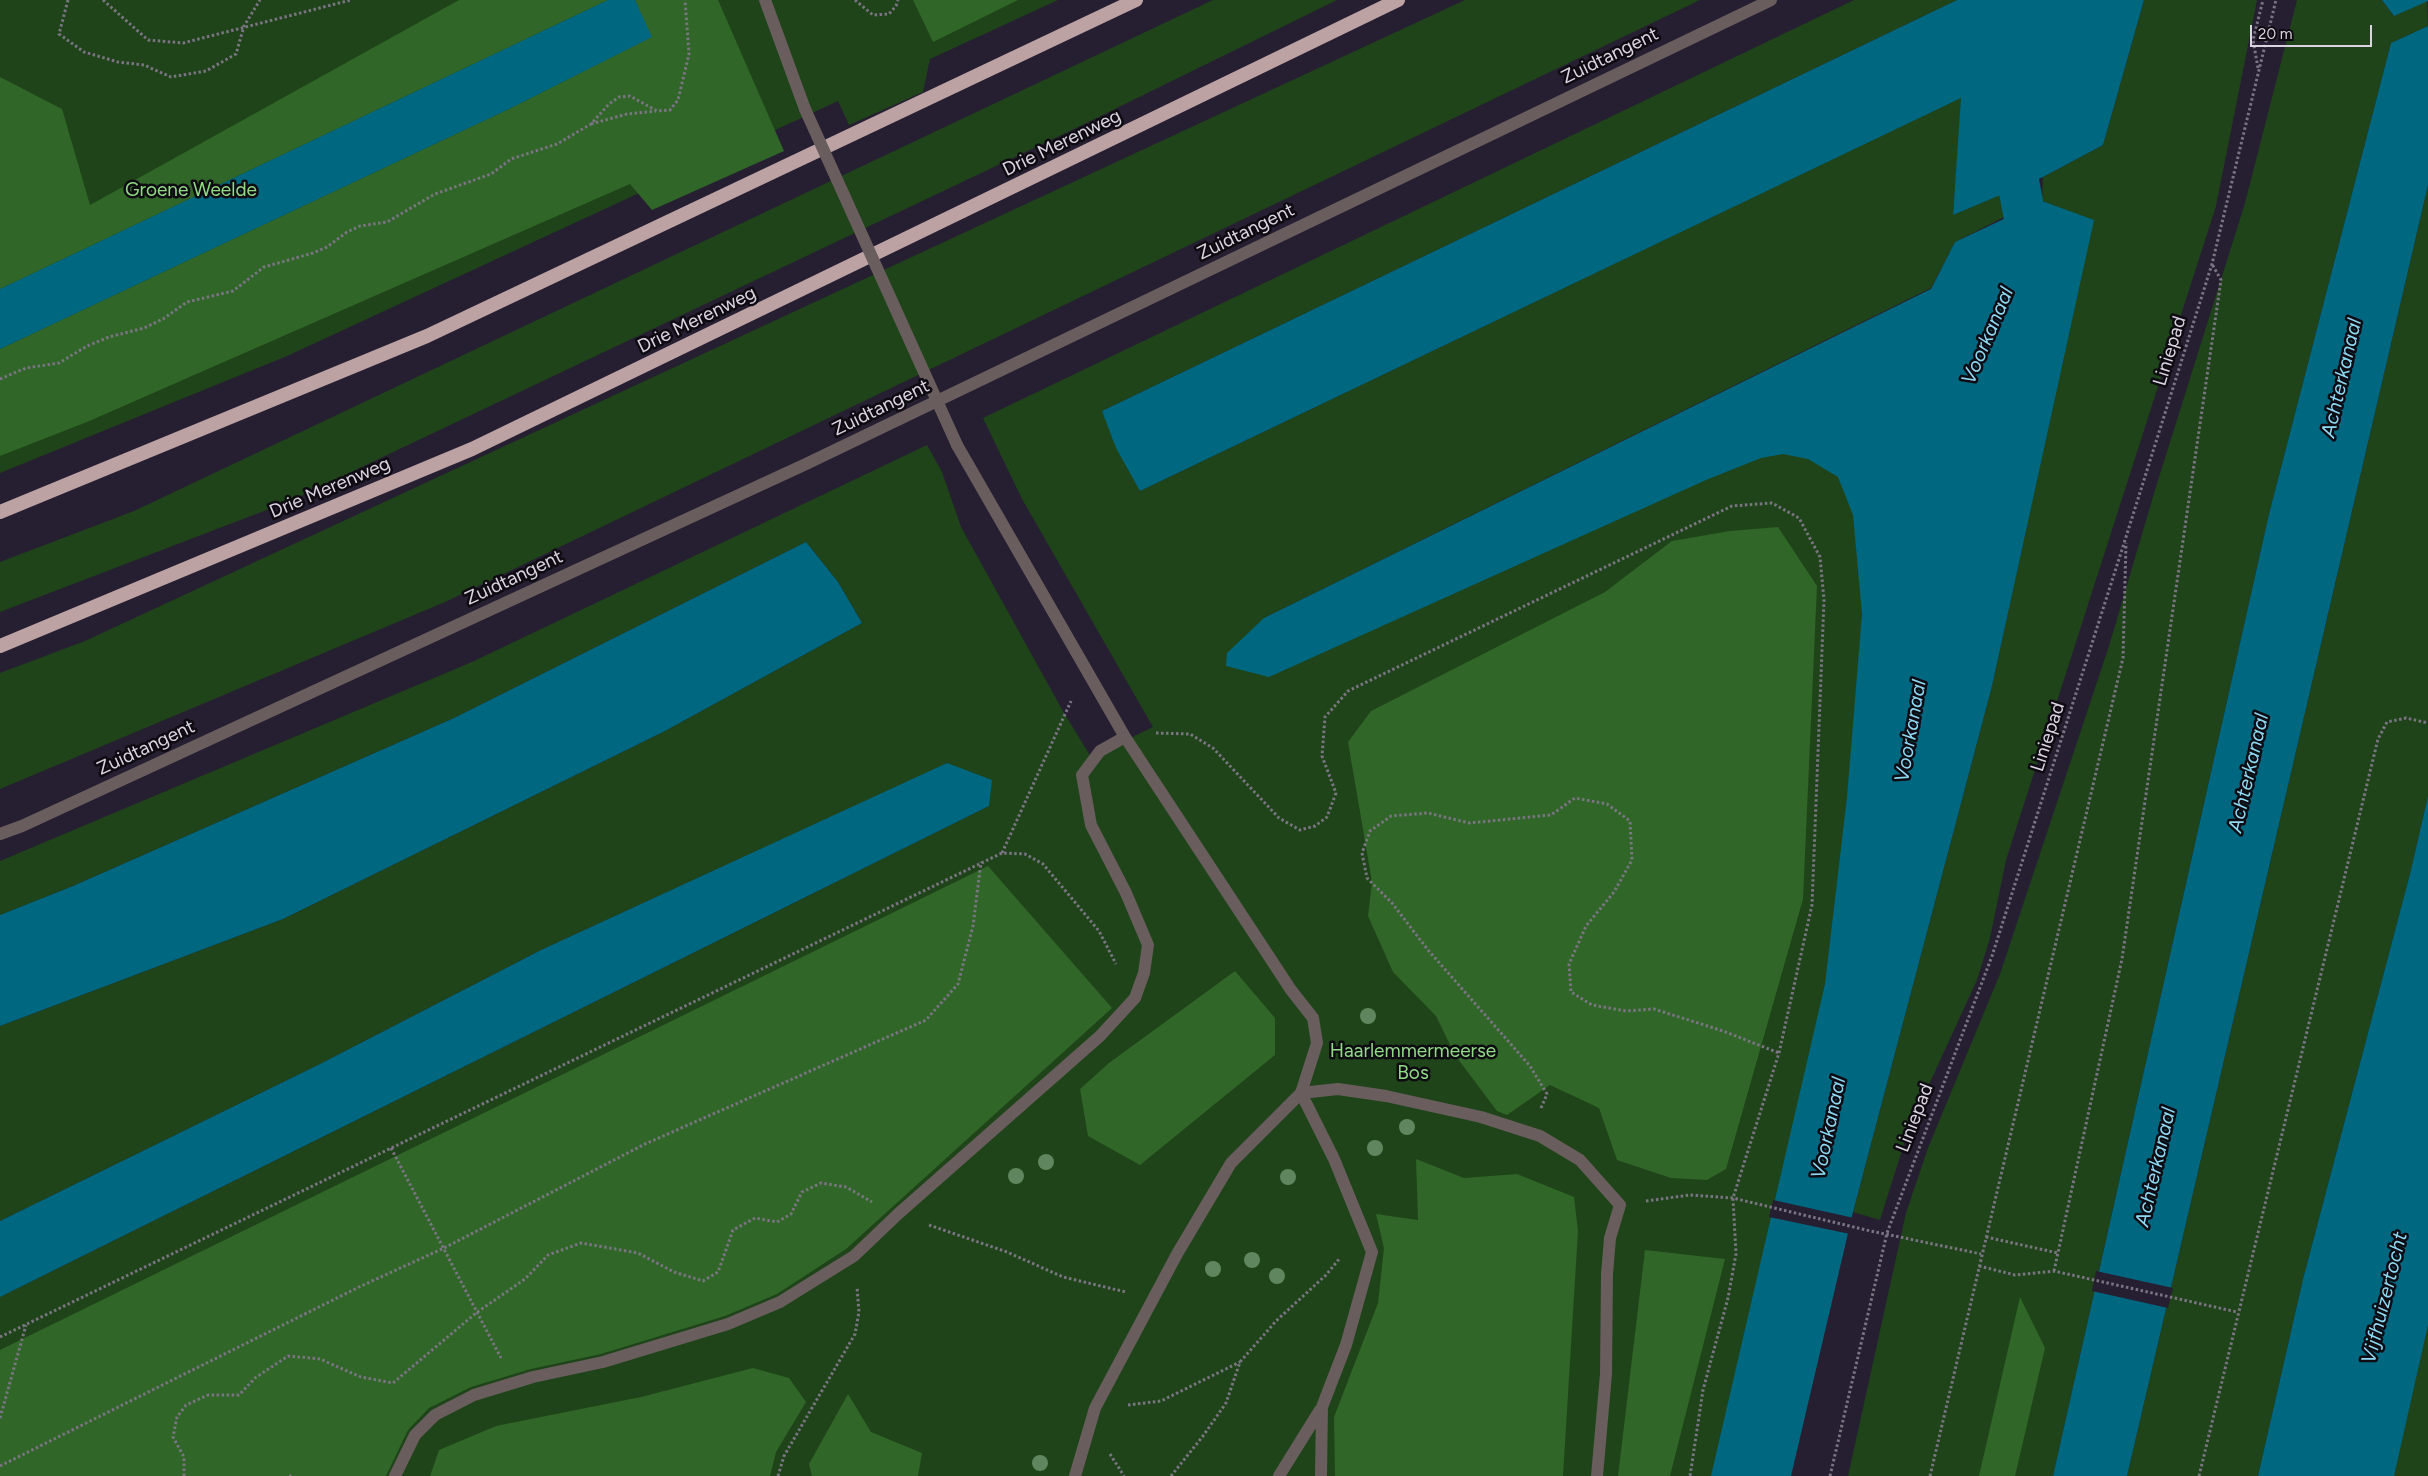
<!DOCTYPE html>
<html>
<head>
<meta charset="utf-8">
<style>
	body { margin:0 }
	#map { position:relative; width:2428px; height:1476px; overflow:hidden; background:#261f31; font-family:Figtree,sans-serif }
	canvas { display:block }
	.scale { position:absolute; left:2250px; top:25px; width:122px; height:22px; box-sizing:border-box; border:2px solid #d9d4e0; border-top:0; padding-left:6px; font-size:15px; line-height:18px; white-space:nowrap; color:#d9d4e0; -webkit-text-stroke:4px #0e0b12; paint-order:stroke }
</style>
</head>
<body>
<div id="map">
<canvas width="2428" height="1476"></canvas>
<div class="scale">20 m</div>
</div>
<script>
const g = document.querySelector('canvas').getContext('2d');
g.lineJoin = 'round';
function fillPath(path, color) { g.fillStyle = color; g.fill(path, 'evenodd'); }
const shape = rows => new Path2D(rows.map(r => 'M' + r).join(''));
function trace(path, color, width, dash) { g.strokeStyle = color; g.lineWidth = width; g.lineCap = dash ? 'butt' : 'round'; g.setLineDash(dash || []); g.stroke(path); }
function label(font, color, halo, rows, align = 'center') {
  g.font = font + ' Figtree,sans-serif'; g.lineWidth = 5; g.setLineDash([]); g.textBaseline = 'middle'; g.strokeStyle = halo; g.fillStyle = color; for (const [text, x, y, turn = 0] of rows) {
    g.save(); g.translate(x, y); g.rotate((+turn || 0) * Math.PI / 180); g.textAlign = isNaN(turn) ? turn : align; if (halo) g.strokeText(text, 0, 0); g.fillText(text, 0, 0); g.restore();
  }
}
fillPath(shape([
	[0,0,1058,0,930,59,923,92,849,125,838,101,287,356,0,473],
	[1213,0,1337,0,1074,129,290,501,0,612,0,562,134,511],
	[1465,0,1700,0,445,602,0,789,0,673,85,641],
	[1854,0,1957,0,1102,411,1140,491,1962,97,1953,215,2006,192,2008,215,1955,242,1931,288,1264,618,1864,387,1893,787,1739,1476,0,1476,0,1297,989,806,948,763,541,950,320,1064,0,1221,0,1026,283,919,665,731,862,623,838,582,806,542,454,718,73,886,0,915,0,861,472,662,927,445,942,472,961,527,1064,713,1091,757,1153,727,1022,499,983,418],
	[2144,0,2257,0,2216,206,2006,860,1990,938,1977,980,1909,1128,1880,1220,1853,1212,1992,686,2093,221,2042,201,2043,177,2103,145],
	[2297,0,2382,0,2394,16,2427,0,2428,26,2391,43,2269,514,2053,1476,1848,1476,1906,1213,1928,1148,2000,974,2109,646,2155,490,2245,203],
	[2428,185,2428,796,2410,874,2303,1279,2258,1476,2127,1476],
	[2428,1324,2428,1476,2393,1476]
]), '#1f4419');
fillPath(shape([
	[459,0,608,0,0,289,0,77,62,109,90,205],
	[635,0,718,0,784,151,652,210,630,184,87,422,0,456,0,349,511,108,651,37],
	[913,0,1018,0,933,42],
	[1778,527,1817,586,1803,899,1726,1169,1707,1180,1671,1178,1617,1160,1599,1108,1550,1085,1507,1115,1497,1111,1455,1055,1436,1016,1393,972,1368,916,1372,882,1348,742,1371,711,1605,592,1672,541,1730,531],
	[988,866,1112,1008,846,1249,777,1294,725,1316,601,1354,531,1369,471,1387,429,1408,408,1430,386,1476,0,1476,0,1350],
	[1235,971,1275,1018,1275,1055,1140,1165,1088,1136,1080,1089,1109,1063],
	[1416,1159,1464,1178,1517,1174,1574,1197,1578,1231,1563,1476,1335,1476,1334,1417,1378,1303,1384,1248,1376,1214,1418,1220],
	[1645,1250,1725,1259,1670,1476,1618,1476],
	[2020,1297,2045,1348,2015,1476,1979,1476],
	[753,1368,789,1378,806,1402,776,1452,770,1476,430,1476,439,1450,496,1426,641,1397],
	[848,1394,871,1432,922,1453,918,1476,812,1476,809,1464]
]), '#306627');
fillPath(shape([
	[608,0,635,0,652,37,511,108,0,349,0,289],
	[1957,0,2144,0,2103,145,2043,177,1953,215,1961,98,1140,491,1116,448,1102,411],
	[2382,0,2428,0,2428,1,2394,16],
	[2428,26,2428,185,2127,1476,2053,1476,2269,514,2391,43],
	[2042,201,2094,220,1992,686,1853,1212,1791,1476,1711,1476,1825,984,1847,797,1862,614,1853,515,1838,477,1808,459,1783,454,1761,458,1706,480,1269,677,1226,666,1227,653,1264,618,1931,289,1955,242],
	[806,542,838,582,862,623,665,731,283,919,0,1026,0,915,73,886,454,718],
	[947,763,992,780,989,806,0,1297,0,1221,320,1064,541,950],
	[2428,796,2428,1325,2394,1476,2258,1476,2303,1279,2410,874]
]), '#006780');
fillPath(shape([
	[1773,1200,1854,1218,1850,1234,1769,1217],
	[2096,1271,2173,1288,2168,1308,2092,1291]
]), '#261f31');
trace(shape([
	[2019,263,2029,240,2016,170,2030,130]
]), '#006780', 42);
trace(shape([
	[68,0,59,34,84,52,118,62,144,65,171,77,206,71,236,54,244,26,260,0],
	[103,0,148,40,183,43,351,0],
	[855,0,873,15,889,14,896,6,898,0],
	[2258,68,2253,40,2263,0],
	[591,124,627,114,656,111],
	[0,379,26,368,59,363,87,346,109,337,144,328,163,319,187,302,233,291,264,267,313,253,327,247,347,232,360,226,387,222,435,194,491,174,511,159,557,144,591,124,609,104,619,97,630,96,657,111,670,110,678,100,689,54,685,0],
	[1156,733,1190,734,1213,748,1279,818,1300,830,1315,826,1327,817,1336,793,1322,756,1325,717,1348,691,1732,506,1772,503,1799,518,1820,557,1824,600,1812,905,1779,1053,1733,1198,1736,1254,1728,1298,1703,1390,1690,1476],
	[1002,853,1071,701],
	[1541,1108,1547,1094,1530,1066,1428,950,1392,903,1367,878,1362,853,1370,831,1391,816,1428,813,1469,823,1551,815,1575,798,1607,804,1630,821,1632,860,1614,892,1586,926,1569,964,1571,992,1592,1005,1626,1011,1654,1009,1723,1031,1779,1053],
	[391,1148,501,1358],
	[1646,1201,1690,1195,1733,1198,1866,1230,1981,1254],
	[929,1225,1007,1252,1063,1277,1126,1292],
	[1986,1237,2058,1253],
	[1979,1266,2015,1275,2054,1271,2237,1312],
	[2054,1271,2122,959,2221,280,2212,264],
	[0,1337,1002,853,1025,854,1043,864,1099,931,1116,964],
	[1128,1405,1161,1401,1240,1362],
	[0,1418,26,1325],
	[1110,1454,1124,1476],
	[0,1466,359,1287,444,1248,645,1144,926,1020,958,984,973,926,981,862],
	[184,1476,184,1457,173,1437,177,1417,186,1405,208,1395,239,1395,255,1378,288,1356,320,1359,361,1377,393,1383,476,1313,525,1279,548,1255,581,1243,638,1253,674,1272,703,1281,718,1272,733,1230,755,1218,777,1222,791,1214,802,1192,821,1183,846,1187,872,1202],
	[289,1476,294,1476],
	[778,1476,784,1456,855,1334,859,1312,857,1287],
	[1171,1476,1203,1436,1226,1403,1240,1362,1276,1321,1326,1275,1340,1258],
	[1830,1476,1887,1233,1992,956,2126,537,2212,264,2276,0],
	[1930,1476,2123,658,2126,543],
	[2199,1476,2378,739,2387,722,2406,718,2428,723]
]), '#7a7483', 3, [2.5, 2.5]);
trace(shape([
	[0,834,22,826,806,464,1771,0]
]), '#695d5d', 12);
trace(shape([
	[765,0,805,109],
	[957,445,1125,737,1291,990,1313,1018,1317,1043,1301,1093,1231,1163,1177,1254,1095,1408,1075,1476],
	[1301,1093,1338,1089,1386,1096,1481,1117,1540,1136,1580,1160,1620,1205,1610,1238,1607,1274,1606,1374,1597,1476],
	[1301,1093,1334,1159,1372,1252,1346,1345,1322,1407,1321,1476],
	[395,1476,415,1435,435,1415,474,1395,533,1377,603,1362,728,1324,780,1302,854,1256,898,1214,1100,1036,1135,998,1144,973,1148,945,1126,893,1091,825,1082,775,1100,751,1125,737],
	[1279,1476,1320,1410]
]), '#695d5d', 12);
trace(shape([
	[0,512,427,336,1136,0],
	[0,646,472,449,1398,0]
]), '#bda2a4', 14);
trace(shape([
	[805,109,957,445]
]), '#695d5d', 12);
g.fillStyle = '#60865f';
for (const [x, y] of [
	[1368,1016],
	[1407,1127],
	[1375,1148],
	[1046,1162],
	[1016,1176],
	[1288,1177],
	[1252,1260],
	[1213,1269],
	[1277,1276],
	[1040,1463]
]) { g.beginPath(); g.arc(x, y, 8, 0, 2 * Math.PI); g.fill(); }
label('19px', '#d9d4e0', '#0e0b12', [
	["Zuidtangent",1610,56,-26],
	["Drie Merenweg",1062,143,-26],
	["Zuidtangent",1246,232,-26],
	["Drie Merenweg",697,320,-26],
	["Liniepad",2170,351,-73],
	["Zuidtangent",881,408,-26],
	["Drie Merenweg",330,488,-23],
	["Zuidtangent",514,578,-25],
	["Liniepad",2048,737,-72],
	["Zuidtangent",146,748,-25],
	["Liniepad",1915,1118,-69]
]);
label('19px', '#90db84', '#0e0b12', [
	["Groene Weelde",191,190],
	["Haarlemmermeerse",1413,1051],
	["Bos",1413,1073]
]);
label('italic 20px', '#8dd9f4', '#0e0b12', [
	["Voorkanaal",1988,336,-67],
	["Achterkanaal",2342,378,-77],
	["Voorkanaal",1911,731,-80],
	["Achterkanaal",2249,773,-77],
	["Voorkanaal",1829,1128,-78],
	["Achterkanaal",2156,1167,-77],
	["Vijfhuizertocht",2385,1298,-76]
]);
</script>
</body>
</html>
